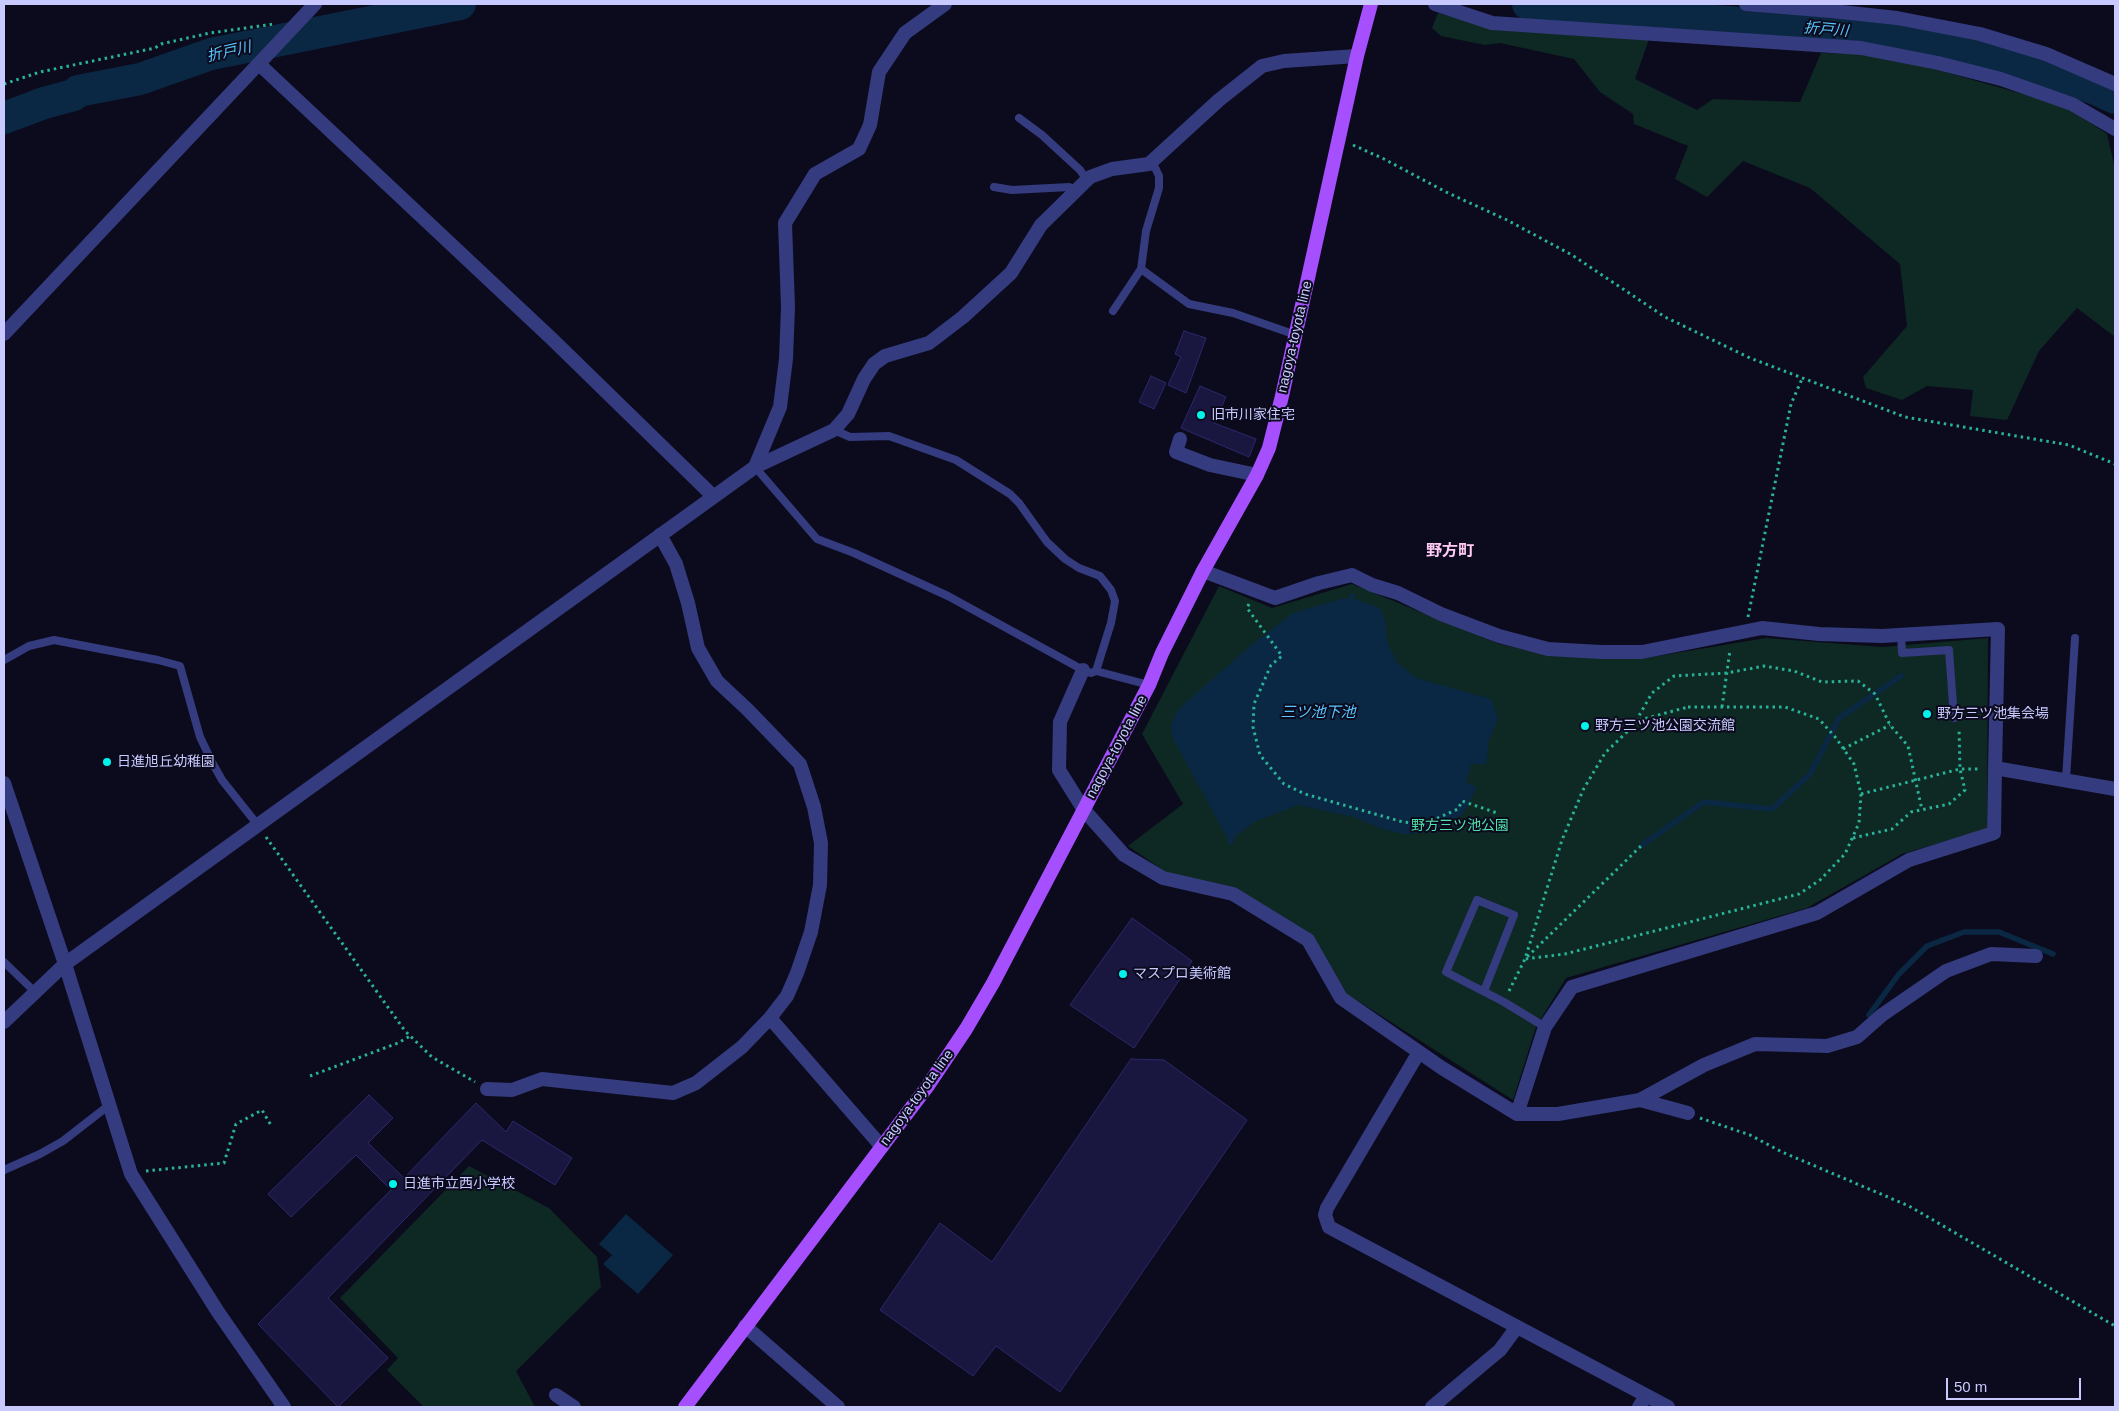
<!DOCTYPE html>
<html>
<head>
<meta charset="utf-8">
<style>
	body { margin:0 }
	#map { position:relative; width:2119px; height:1411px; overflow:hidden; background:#0c0b1e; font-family:Arial,sans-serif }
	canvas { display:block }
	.frame { position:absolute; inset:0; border:5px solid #c8c9ff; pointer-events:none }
	.scale { position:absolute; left:1946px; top:1378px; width:135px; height:22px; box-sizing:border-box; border:2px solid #c8c9ff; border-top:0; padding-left:6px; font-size:15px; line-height:18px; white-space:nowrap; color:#c8c9ff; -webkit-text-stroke:4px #0c0b1e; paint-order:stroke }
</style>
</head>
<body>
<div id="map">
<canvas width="2119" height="1411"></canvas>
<div class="frame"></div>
<div class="scale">50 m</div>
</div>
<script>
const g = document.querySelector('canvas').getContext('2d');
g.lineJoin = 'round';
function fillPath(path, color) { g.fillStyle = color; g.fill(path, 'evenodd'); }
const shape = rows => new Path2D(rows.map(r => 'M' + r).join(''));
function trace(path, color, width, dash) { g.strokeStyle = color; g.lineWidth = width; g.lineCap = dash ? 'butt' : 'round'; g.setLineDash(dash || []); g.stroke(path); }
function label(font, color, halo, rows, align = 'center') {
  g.font = font + ' Arial,"Noto Sans JP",sans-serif'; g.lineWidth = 4; g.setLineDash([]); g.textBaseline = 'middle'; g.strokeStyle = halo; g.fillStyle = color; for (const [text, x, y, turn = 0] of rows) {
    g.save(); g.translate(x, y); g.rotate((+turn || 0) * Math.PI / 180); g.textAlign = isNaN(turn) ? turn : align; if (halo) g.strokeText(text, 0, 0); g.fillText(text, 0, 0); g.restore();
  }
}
fillPath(shape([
	[1438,13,1488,26,1649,39,1635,79,1697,110,1713,99,1800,102,1821,53,1859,54,1927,67,2065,106,2107,134,2115,169,2115,337,2077,308,2039,351,2007,420,1970,416,1973,390,1927,386,1902,400,1866,388,1863,377,1907,326,1900,264,1810,188,1743,161,1707,197,1675,179,1688,146,1634,124,1633,114,1600,92,1574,59,1500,43,1485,45,1441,36,1432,28],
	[1352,584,1499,644,1547,655,1646,658,1766,638,1882,647,1988,638,1987,829,1902,854,1807,908,1566,978,1536,1027,1513,1100,1347,994,1311,935,1236,890,1167,873,1128,846,1183,804,1142,734,1219,586,1272,608],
	[469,1166,549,1208,597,1257,601,1287,516,1371,535,1407,424,1407,387,1370,398,1358,340,1298]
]), '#0e2823');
fillPath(shape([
	[1354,593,1355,599,1380,608,1385,620,1387,642,1397,662,1416,678,1491,699,1498,718,1489,740,1486,764,1471,764,1466,783,1477,787,1463,814,1434,832,1403,834,1380,828,1354,817,1298,805,1254,822,1235,837,1232,845,1228,844,1228,839,1173,739,1171,726,1175,715,1181,707,1250,646,1293,613,1345,598,1350,599,1350,594],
	[626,1214,673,1255,638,1294,603,1264,612,1255,599,1244]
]), '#0a2843');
trace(shape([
	[1642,845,1704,802,1772,809,1810,774,1839,718,1901,676],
	[1869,1015,1899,974,1927,946,1964,932,1999,932,2053,954]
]), '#0a2843', 5.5);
trace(shape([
	[1528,4,1697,20,1838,29,1903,37,1976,53,2093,88,2115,98],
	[4,118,44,103,74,95,78,91,140,79,211,54,460,4]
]), '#0a2843', 32);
const building = shape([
	[1184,331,1206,338,1186,393,1168,385,1181,357,1175,354,1184,331],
	[1151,376,1166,383,1154,409,1139,402,1151,376],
	[1200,386,1226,397,1214,423,1256,439,1249,457,1181,428,1200,386],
	[1132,918,1192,961,1134,1048,1070,1005,1132,918],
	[1131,1059,1164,1060,1247,1120,1060,1392,996,1346,973,1376,880,1310,940,1223,992,1262,1131,1059],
	[369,1095,393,1118,368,1143,404,1178,476,1103,506,1132,513,1121,572,1158,555,1185,482,1140,328,1298,388,1358,338,1407,258,1324,391,1190,356,1155,291,1217,268,1194,369,1095]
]);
fillPath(building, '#19173f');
trace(building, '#2c286c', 1);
trace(shape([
	[4,84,40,72,155,48,161,44,210,33,274,24],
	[1353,145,1384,159,1446,192,1507,220,1572,255,1665,317,1750,358,1905,417,2069,445,2115,464],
	[1249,604,1247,608,1282,656,1271,665,1254,704,1253,727,1260,755,1284,784,1305,794,1403,822,1421,824,1429,822,1458,809,1462,801,1497,813],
	[1748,617,1791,404,1802,379],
	[1688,707,1785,707,1819,719,1836,738,1854,764,1861,794,1859,823,1845,854,1820,880,1799,894,1565,954,1525,959,1562,840,1583,790,1605,753,1629,730,1636,721,1688,707],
	[1722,707,1730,650],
	[1636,721,1652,693,1674,676,1727,673,1764,666,1794,671,1822,682,1858,681,1875,694,1890,725,1908,746,1922,810],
	[1843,749,1890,725],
	[1861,794,1960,769,1980,769],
	[266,837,405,1031,432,1057,475,1082],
	[1853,838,1892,829,1911,812,1949,804,1965,790,1960,769,1959,728],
	[1509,991,1525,959,1642,845],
	[310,1076,398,1043,410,1036],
	[1700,1118,1750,1135,1782,1152,1909,1206,2115,1326],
	[146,1171,224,1163,236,1124,262,1110,272,1127]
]), '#29b298', 3, [2.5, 4]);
trace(shape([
	[1019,118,1042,135,1080,170,1087,180],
	[994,187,1012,190,1069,187,1076,190],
	[1141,269,1189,304,1233,313,1296,335],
	[1113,311,1141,269,1146,231,1159,188,1159,176,1152,161],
	[834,430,850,437,889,436,956,460,1010,494,1019,503,1047,542,1065,559,1079,568,1100,576,1111,590,1115,601,1111,623,1096,671],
	[755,467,817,539,854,553,948,596,1083,670,1091,673,1096,671,1149,685],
	[1901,634,1902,653,1949,650,1954,718],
	[4,660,29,646,54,640,158,660,180,666,200,737,213,764,222,780,257,824],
	[2066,779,2075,638],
	[4,962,35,992],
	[1484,991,1514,915,1477,900,1446,972,1504,1002,1545,1027],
	[4,1170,40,1154,63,1141,108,1106]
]), '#343b7e', 8);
trace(shape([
	[1435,4,1492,23,1861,48,1938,63,2001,79,2072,104,2115,129],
	[1746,4,1832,11,1897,18,1980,34,2046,54,2115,84],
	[788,307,785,223,815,174,859,149,870,125,879,72,905,33,945,4],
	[1180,439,1176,452,1210,465,1257,475],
	[755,467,834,430,848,414,864,379,874,364,885,356,929,343,963,317,1011,273,1041,225,1090,177,1112,169,1149,164,1219,100,1262,66,1284,61,1357,56],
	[1203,571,1275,598,1319,583,1352,575,1372,585,1398,593,1441,614,1499,636,1548,649,1601,652,1642,652,1762,628,1819,634,1882,636,1998,629,1995,768,2115,789],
	[1083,670,1060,722,1059,770,1084,810,1124,855,1163,878,1233,894,1308,940,1341,998,1442,1068,1517,1114,1558,1114,1640,1100,1688,1113],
	[4,783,65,964,131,1174,218,1312,284,1407],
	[770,1018,882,1147],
	[1419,1052,1327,1208,1325,1215,1329,1227,1668,1407],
	[487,1089,512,1090,542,1079,673,1093,696,1083,742,1047,770,1018,787,996,797,973,811,932,820,885,821,843,814,807,800,764,748,710,717,681,698,648,688,603,676,564,660,535],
	[1640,1100,1704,1065,1755,1044,1827,1046,1857,1037,1882,1015,1946,971,1991,954,2036,956],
	[1517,1114,1545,1027,1572,987,1817,913,1909,860,1994,833,1995,768],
	[745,1326,838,1407],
	[556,1395,574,1407],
	[1432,1407,1500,1350,1517,1327],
	[1639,1407,1646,1396]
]), '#343b7e', 14);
trace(shape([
	[259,64,552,339,713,496],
	[4,334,315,4],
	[4,1022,65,964,755,467,780,407,786,359,788,307]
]), '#343b7e', 14);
trace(shape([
	[685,1407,927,1087,966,1029,993,983,1149,685,1162,653,1203,571,1257,475,1269,448,1282,396,1357,56,1371,4]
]), '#a64fff', 14);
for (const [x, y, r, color] of [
	[1201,415,5,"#00f3eb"],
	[1927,714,5,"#00f3eb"],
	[1585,726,5,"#00f3eb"],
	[107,762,5,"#00f3eb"],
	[1123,974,5,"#00f3eb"],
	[393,1184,5,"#00f3eb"]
]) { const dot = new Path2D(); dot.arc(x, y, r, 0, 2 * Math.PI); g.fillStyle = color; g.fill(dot); trace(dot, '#0c0b1e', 2); }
label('14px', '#c8c9ff', '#0c0b1e', [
	["nagoya-toyota line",1295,337,-77],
	["nagoya-toyota line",1117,747,-62],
	["nagoya-toyota line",917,1098,-54]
]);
label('14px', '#c8c9ff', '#0c0b1e', [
	["旧市川家住宅",1211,415],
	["野方三ツ池集会場",1937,714],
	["野方三ツ池公園交流館",1595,726],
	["日進旭丘幼稚園",117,762],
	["マスプロ美術館",1133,974],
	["日進市立西小学校",403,1184]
], 'left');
label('14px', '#51e2ab', '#0c0b1e', [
	["野方三ツ池公園",1460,826]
]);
label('italic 15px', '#56c7ff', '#0c0b1e', [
	["折戸川",1826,30,5],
	["折戸川",229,52,-13],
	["三ツ池下池",1318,713]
]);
label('bold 16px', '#ffcaf3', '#0c0b1e', [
	["野方町",1450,552]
]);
</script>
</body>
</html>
